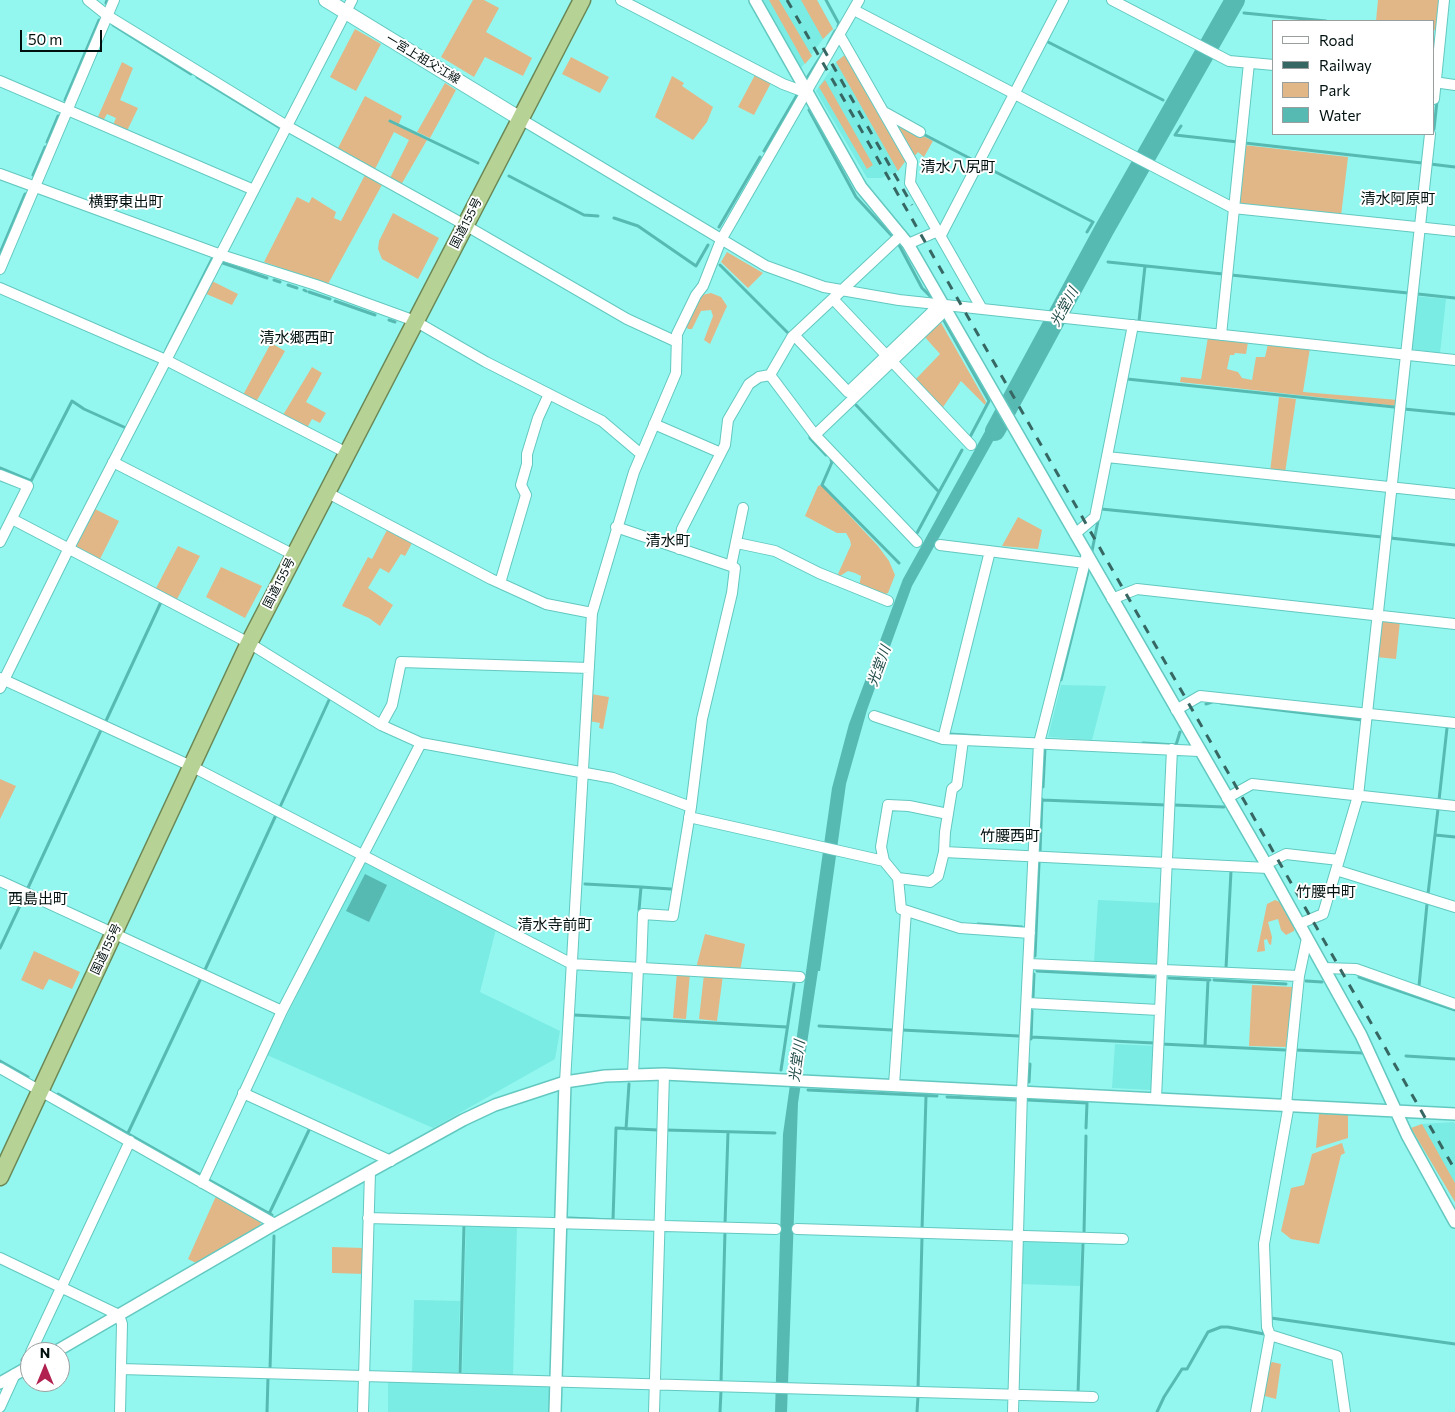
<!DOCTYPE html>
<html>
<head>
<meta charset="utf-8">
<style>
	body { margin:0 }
	#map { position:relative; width:1455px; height:1412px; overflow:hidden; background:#93f7ef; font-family:Commissioner,sans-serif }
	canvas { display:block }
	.legend { position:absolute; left:1272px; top:20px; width:162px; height:115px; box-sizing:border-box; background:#fff; border:1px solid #999f9f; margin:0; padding:6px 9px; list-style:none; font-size:15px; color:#00100f }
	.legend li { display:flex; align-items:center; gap:10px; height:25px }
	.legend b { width:25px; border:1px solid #999f9f }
	.north { position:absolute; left:20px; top:1342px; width:50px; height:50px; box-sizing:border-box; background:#fff; border:1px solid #999f9f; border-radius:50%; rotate:0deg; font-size:14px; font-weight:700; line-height:20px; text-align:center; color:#00100f }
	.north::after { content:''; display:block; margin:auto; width:18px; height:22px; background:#b22250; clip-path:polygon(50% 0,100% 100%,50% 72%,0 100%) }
	.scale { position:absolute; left:20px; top:30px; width:82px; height:22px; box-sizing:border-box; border:2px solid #00100f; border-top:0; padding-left:6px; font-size:15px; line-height:18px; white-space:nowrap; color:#00100f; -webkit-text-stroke:4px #fff; paint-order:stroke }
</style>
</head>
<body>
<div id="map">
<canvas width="1455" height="1412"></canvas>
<ul class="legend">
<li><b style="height:6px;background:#fff"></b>Road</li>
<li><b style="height:6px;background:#376763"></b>Railway</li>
<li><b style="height:14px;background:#e2b788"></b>Park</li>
<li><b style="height:14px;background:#56bab2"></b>Water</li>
</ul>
<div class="north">N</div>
<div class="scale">50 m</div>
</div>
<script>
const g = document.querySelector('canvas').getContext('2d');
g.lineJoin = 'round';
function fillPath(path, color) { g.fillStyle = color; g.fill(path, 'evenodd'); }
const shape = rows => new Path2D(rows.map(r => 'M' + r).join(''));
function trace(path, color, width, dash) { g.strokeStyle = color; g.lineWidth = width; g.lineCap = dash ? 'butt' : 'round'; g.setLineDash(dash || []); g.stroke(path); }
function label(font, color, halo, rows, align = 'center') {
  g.font = font + ' Commissioner,"Noto Sans JP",sans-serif'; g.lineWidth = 4; g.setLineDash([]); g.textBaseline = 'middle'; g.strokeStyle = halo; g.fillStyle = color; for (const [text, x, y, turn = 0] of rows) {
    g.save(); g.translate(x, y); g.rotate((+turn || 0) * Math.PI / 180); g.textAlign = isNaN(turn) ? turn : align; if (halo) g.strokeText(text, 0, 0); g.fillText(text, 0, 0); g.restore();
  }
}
fillPath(shape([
	[763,0,817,0,833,29,823,39,801,68],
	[846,54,907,159,898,171,881,178,867,178,816,91,836,62],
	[1415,296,1446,299,1440,353,1409,349],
	[1061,685,1106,686,1092,740,1048,737],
	[364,862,496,929,480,992,560,1031,555,1059,433,1128,267,1055],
	[1098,900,1161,903,1158,962,1156,965,1094,962],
	[1115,1044,1155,1046,1153,1086,1150,1090,1112,1088],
	[1454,1122,1455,1124,1455,1202,1411,1128,1422,1124],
	[466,1225,517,1226,513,1377,462,1375],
	[1025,1239,1081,1241,1080,1286,1020,1284,1022,1243],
	[414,1300,460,1301,458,1375,412,1374],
	[388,1380,546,1385,550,1389,549,1412,388,1412]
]), '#7aece3');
fillPath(shape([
	[473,0,484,0,499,8,486,32,532,58,523,76,485,57,474,77,441,57],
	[769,0,779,0,812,56,805,64],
	[801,0,817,0,833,29,823,39],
	[1378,0,1442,0,1438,31,1434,30,1434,21,1376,21],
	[355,29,381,44,356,91,330,77],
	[846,54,907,159,898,171,836,62],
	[571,57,609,77,600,93,562,74],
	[122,62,133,68,120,100,138,108,127,131,113,125,116,118,107,114,103,121,97,119],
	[756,73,772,81,754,115,738,107],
	[672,76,684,83,682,86,713,107,707,122,693,140,655,117],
	[825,80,873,165,867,169,819,87],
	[445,83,456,90,430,138,417,132],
	[365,96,402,116,398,126,427,140,401,185,390,178,409,140,394,132,375,169,338,148],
	[899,124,933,141,924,157,918,152,913,158,897,127],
	[1244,145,1348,157,1341,216,1239,205],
	[366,173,383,183,328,284,264,262,297,197,309,203,312,197,336,212,334,218,341,221],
	[393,213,439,238,418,279,382,259,378,249,379,241],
	[727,252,763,273,748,288,721,262],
	[210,280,238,294,232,305,204,293],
	[711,293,721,297,727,306,710,344,704,340,713,316,711,310,701,311,692,329,688,329,686,326,702,295],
	[940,321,986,402,985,405,961,381,941,410,914,381,940,354,923,335],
	[1208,337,1248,342,1246,354,1235,353,1234,355,1230,355,1227,369,1238,372,1242,378,1252,380,1256,357,1265,357,1268,344,1310,348,1303,392,1398,400,1398,406,1180,382,1181,377,1201,379],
	[271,343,285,351,256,402,243,395],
	[312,367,322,373,306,402,326,413,320,423,312,419,307,428,283,415],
	[1279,397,1296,399,1285,473,1270,472],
	[821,485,878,546,889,561,895,575,888,593,882,595,859,587,861,576,855,573,848,571,840,576,838,574,851,545,850,540,846,533,837,533,805,516,818,486],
	[93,508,119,521,99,561,75,549,74,544],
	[1018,517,1042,530,1038,549,1002,546],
	[387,530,412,543,405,556,401,554,389,573,380,568,368,588,393,605,380,626,369,618,342,606,368,557,372,559],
	[178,546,200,556,176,601,155,590],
	[221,567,262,586,245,618,206,597],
	[1383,619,1400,621,1396,659,1376,657,1380,622],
	[591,694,609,697,603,729,599,728,600,723,589,721],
	[0,779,16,786,0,819],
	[1275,900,1280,902,1294,926,1294,931,1286,935,1281,930,1278,919,1268,922,1272,937,1271,945,1269,944,1267,939,1264,940,1265,951,1257,952,1267,904],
	[705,934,745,944,740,971,696,968],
	[34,951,80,972,72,989,49,979,43,990,21,980],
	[677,972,690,973,686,1019,673,1018],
	[704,974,723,975,717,1021,699,1019],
	[1252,985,1293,987,1286,1047,1249,1046],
	[1319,1114,1348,1115,1348,1138,1316,1148],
	[1422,1124,1455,1183,1455,1202,1411,1128],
	[1342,1143,1345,1153,1341,1155,1319,1244,1291,1239,1281,1231,1291,1188,1304,1185,1312,1154],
	[216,1196,261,1222,260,1226,196,1263,188,1259],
	[332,1247,364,1248,364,1274,332,1273],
	[1272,1362,1281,1364,1276,1399,1261,1395,1268,1367]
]), '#e2b788');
fillPath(shape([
	[999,406,1006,418,912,586,867,710,846,784,820,971,818,971,798,1103,787,1412,775,1412,783,1134,832,788,849,724,903,579],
	[365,874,387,885,369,922,346,911]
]), '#56bab2');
trace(shape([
	[826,0,839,24,838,26],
	[106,3,107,0],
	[1228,12,1236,12],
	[1244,13,1326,21],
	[113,25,191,74],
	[1046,41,1163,100],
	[828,44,835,31],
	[197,77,282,129,281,131],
	[807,78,824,51],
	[65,100,99,20],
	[1170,104,1175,106],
	[809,110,856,197,892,236],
	[1167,120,1174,123],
	[390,121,478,163],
	[1181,126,1175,135,1238,142],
	[1434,129,1437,101],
	[923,134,975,161],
	[47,142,58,116],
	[1245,143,1422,163],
	[764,151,797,95],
	[1430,164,1455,167],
	[982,165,1093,222,1087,232],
	[33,175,45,147],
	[509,176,584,215,598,216],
	[614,218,638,226,696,266,708,245],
	[719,227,760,157],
	[1095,236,1100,239],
	[898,243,922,288,932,298],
	[0,253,25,194],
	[1089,257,1095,261],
	[220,262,267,278],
	[1108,262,1223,274],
	[720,265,789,334],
	[1231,275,1408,293],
	[274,280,280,282],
	[288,285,297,288],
	[304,290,306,291],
	[309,292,330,299],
	[1418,294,1455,298],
	[335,301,375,315],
	[942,317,989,401,970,437],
	[389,320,395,322],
	[1139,321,1145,266],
	[166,350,212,259],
	[1127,379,1394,407],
	[856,405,939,492,917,533],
	[1404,409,1455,414],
	[810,435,810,438,826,455],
	[831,460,832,462,822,485,899,563],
	[0,468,31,481,72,401,84,409,126,428],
	[939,492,962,450],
	[1101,509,1382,537],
	[1391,536,1390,538,1455,545],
	[1092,551,1099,516],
	[1061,680,1088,572],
	[1221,703,1362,720],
	[1206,704,1212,702],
	[105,723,161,602],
	[949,734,980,736],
	[1143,743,1176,745,1180,732],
	[1043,787,1045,748],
	[1042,800,1166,805],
	[1439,800,1447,728],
	[1174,805,1224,807],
	[280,807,329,700],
	[1435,835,1455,837],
	[1040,852,1042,799],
	[585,884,641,887,639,910],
	[641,887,671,889],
	[27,890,101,730],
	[1428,894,1438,809],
	[978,924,1022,927],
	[0,948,24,897],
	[1035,956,1039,863],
	[1226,968,1231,871],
	[1037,971,1154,977],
	[204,972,276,815],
	[1359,977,1455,1010],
	[1169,978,1210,980],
	[1214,980,1286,984],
	[1306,981,1322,982],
	[1419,986,1427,904],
	[1033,997,1034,974],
	[574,1015,631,1018],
	[641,1019,787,1027],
	[819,1026,892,1030],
	[902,1030,1019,1036],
	[1031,1037,1154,1043],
	[1031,1039,1032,1011],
	[1161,1044,1285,1050],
	[1205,1046,1208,980],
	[1296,1050,1363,1053],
	[1406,1056,1455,1059],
	[0,1061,28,1077],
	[781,1070,794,984],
	[1029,1082,1030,1064],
	[808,1090,937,1096],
	[58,1094,199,1174],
	[947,1097,1017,1100],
	[1028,1100,1087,1103,1086,1128],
	[626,1129,629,1084],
	[666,1130,775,1133],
	[128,1133,201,978],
	[209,1180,272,1215],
	[269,1214,310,1128],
	[569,1218,613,1220,616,1128,658,1130],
	[725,1224,728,1132],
	[922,1230,926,1096],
	[1084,1233,1086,1136],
	[1271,1322,1271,1318,1455,1344],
	[22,1360,28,1350],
	[270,1369,274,1236],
	[460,1374,464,1225],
	[721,1383,725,1231],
	[918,1389,922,1238],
	[1078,1393,1083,1243],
	[267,1412,268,1377],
	[720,1412,721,1391],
	[917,1412,918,1396],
	[1157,1412,1164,1397,1182,1369,1187,1369,1208,1332,1221,1327,1228,1327,1264,1334,1263,1329]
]), '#56bab2', 3);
trace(shape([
	[995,431,1104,230,1235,0]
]), '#56bab2', 20);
const minor = shape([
	[88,0,108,16,287,126,465,225,627,319,677,342],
	[621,0,783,84,807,93],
	[1112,0,1229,61,1274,65],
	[854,10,1233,208,1455,231],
	[840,36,912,162,910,183,982,309],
	[0,81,254,190],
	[1434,82,1455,85],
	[1434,99,1444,0],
	[886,113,920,132],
	[519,118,766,266,824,287,899,300,1455,360],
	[0,174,221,255,316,285,415,321,486,362,602,421,641,454],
	[901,235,792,337,770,375,815,435,917,542],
	[941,235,1063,0],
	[908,244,938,231],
	[0,269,114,0],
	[0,288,166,360,347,453],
	[833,299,971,445],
	[794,335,848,392,939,305],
	[1221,335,1249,63],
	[654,424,721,453],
	[815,435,946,310],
	[1107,457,1455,494],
	[113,462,294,555],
	[0,475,28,486,0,542],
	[326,492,491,579,546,604,592,613],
	[12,519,249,643,381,725,421,743,613,778,691,807],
	[616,527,731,566],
	[1075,534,1095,517,1133,325],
	[737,543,775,551,819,573,888,601],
	[940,545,1085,563],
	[679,549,682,529,725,445,728,420,749,384,759,377,770,375],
	[500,583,526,495,521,485,527,464,527,454,538,418,549,394],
	[1112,599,1137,589,1455,624],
	[0,678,191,766,572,964,800,977],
	[0,688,69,548,352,0],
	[1176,710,1200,696,1455,723],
	[874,716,943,739,1199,751],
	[381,725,392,705,401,662,589,668],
	[943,739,990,551],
	[1227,798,1252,784,1455,806],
	[689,817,884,861,898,878,901,909,960,928,1030,933],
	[944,852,1268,868],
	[884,861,881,847,888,805,909,806,948,814],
	[1266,864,1286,854,1339,860],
	[1336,870,1455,907],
	[898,878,930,882,938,876,944,852,945,832,952,789,957,785,963,740],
	[0,881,282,1011],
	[1299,924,1323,914,1358,796,1430,134],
	[1029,964,1299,976],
	[641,968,643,914,673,916,691,807,702,719,732,593,735,568,731,566,743,508],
	[1324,968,1356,969,1455,1004],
	[1027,1003,1159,1010],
	[0,1068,275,1224],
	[633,1074,638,968],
	[565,1082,592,613,634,472,676,373,677,334,696,295,703,286,721,240,859,0],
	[894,1085,906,911],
	[243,1093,391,1161],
	[1156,1098,1172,749],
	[1286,1104,1299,976,1307,938],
	[1289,1104,1264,1244,1267,1327,1270,1335,1337,1356,1345,1412],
	[202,1183,282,1011,421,743],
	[368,1218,776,1229],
	[797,1229,1123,1239],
	[0,1258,119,1315,122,1324,120,1412],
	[31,1352,130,1141],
	[121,1369,1093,1397],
	[0,1407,15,1374],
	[363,1412,370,1172],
	[654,1412,664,1074],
	[1013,1412,1022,1091,1039,743,1087,554],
	[1256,1412,1270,1335]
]);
const tertiary = shape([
	[755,0,861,187,908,244,1266,864,1361,1035,1407,1135,1455,1222],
	[55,1352,275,1224,463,1120,495,1105,565,1082,605,1076,664,1074,1455,1114],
	[0,1383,30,1366],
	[555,1412,565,1082]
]);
const secondary = shape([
	[326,0,519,118]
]);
const trunk = shape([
	[0,1177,249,643,582,0]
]);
trace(minor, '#63c8c0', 12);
trace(tertiary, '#63c8c0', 14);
trace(secondary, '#63c8c0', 16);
trace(trunk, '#6b8755', 19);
trace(minor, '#fff', 10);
trace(tertiary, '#fff', 11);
trace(secondary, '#fff', 14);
trace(trunk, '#b6d294', 16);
trace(shape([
	[787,0,1455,1170],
	[823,48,912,205]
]), '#376763', 3, [9, 9]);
label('12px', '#00100f', '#fff', [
	["一宮上祖父江線",423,59,31],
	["国道155号",466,223,-63],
	["国道155号",279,583,-63],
	["国道155号",106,949,-65]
]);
label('italic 14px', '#204c49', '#fff', [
	["光堂川",1064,307,-61],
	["光堂川",879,666,-70],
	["光堂川",797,1061,-82]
]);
label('15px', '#00100f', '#fff', [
	["清水八尻町",958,167],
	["清水阿原町",1398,199],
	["横野東出町",126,202],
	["清水郷西町",297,338],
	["清水町",668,541],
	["竹腰西町",1010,836],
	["竹腰中町",1326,892],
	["西島出町",38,899],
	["清水寺前町",555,925]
]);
</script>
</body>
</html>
